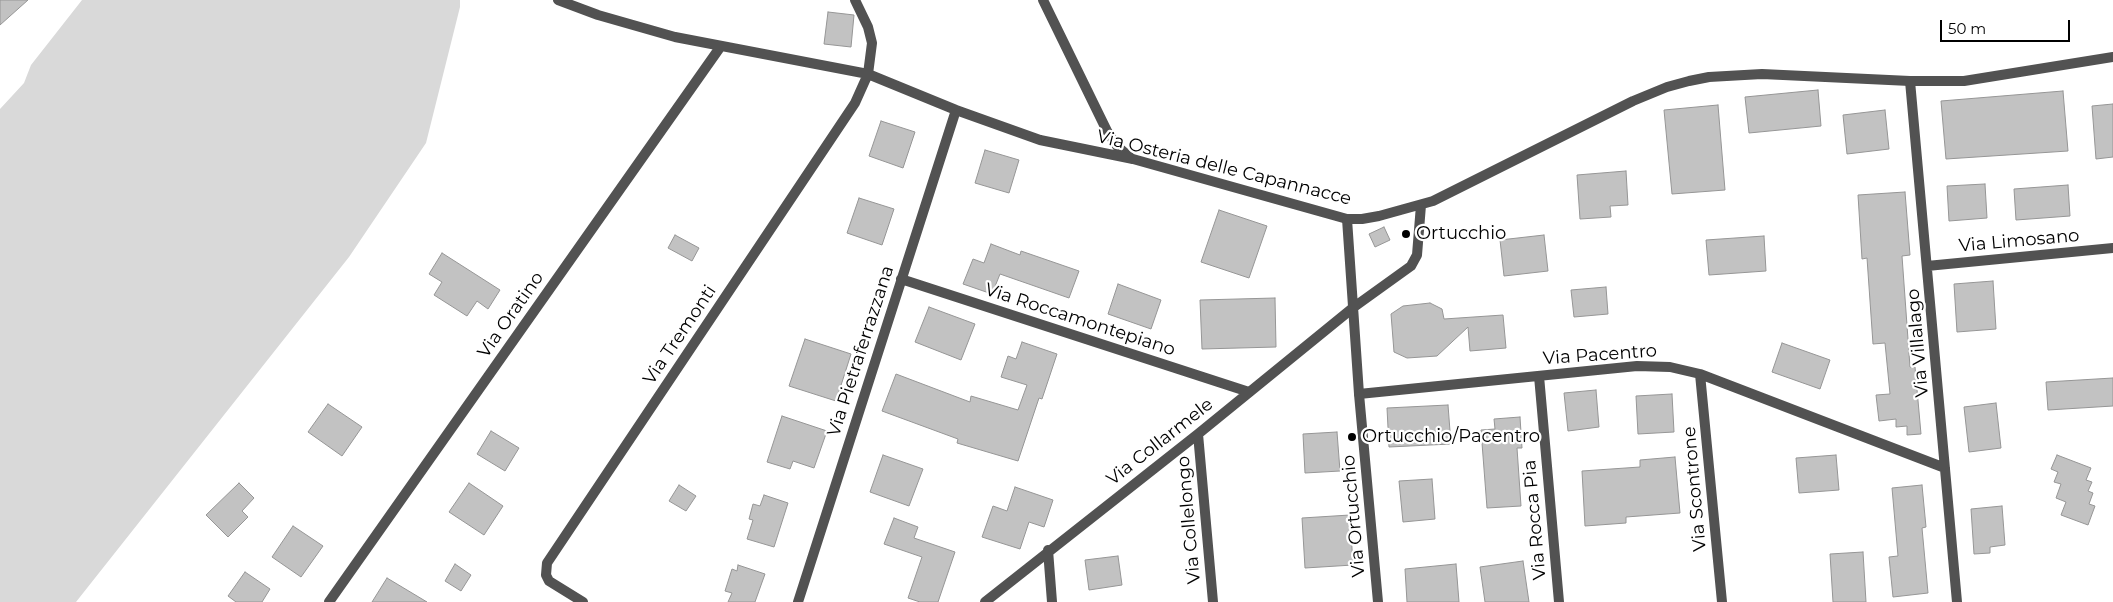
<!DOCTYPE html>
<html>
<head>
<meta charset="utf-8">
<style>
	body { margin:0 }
	#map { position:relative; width:2113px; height:602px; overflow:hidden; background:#fff; font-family:Montserrat,sans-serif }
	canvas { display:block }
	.scale { position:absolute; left:1940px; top:20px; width:130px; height:22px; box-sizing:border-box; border:2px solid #000; border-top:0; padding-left:6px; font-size:15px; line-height:18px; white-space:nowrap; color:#000; -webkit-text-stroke:4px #fff; paint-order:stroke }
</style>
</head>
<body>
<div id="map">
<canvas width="2113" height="602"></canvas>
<div class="scale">50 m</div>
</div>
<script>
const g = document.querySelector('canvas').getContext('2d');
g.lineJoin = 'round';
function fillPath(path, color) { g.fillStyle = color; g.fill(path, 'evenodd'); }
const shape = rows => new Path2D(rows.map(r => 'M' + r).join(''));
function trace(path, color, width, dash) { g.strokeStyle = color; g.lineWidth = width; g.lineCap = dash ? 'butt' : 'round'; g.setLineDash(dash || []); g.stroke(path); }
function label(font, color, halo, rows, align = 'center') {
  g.font = font + ' Montserrat,sans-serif'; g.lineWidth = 4.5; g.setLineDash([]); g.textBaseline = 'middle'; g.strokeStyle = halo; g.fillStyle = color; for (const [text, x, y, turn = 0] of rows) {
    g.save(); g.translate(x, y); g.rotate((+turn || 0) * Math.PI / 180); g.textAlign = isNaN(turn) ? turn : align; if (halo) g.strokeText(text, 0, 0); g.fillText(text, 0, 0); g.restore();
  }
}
fillPath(shape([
	[82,0,460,0,460,7,426,143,349,257,76,602,0,602,0,109,24,83,31,65]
]), '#d9d9d9');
const building = shape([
	[0,0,28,0,0,25,0,0],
	[828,12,854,15,851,47,824,44,828,12],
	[1818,90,1821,126,1749,133,1745,97,1818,90],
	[2063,91,2068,151,1946,159,1941,101,2063,91],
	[2113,104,2113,157,2096,159,2092,106,2113,104],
	[1718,105,1725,190,1672,194,1664,110,1718,105],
	[1885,110,1889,149,1847,154,1843,115,1885,110],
	[881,121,915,132,903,168,869,156,881,121],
	[985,150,1019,160,1009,193,975,183,985,150],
	[1626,171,1628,205,1610,206,1611,217,1580,219,1577,175,1626,171],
	[1985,184,1987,218,1949,221,1947,186,1985,184],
	[2068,185,2070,216,2016,220,2014,189,2068,185],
	[1905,192,1910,255,1902,256,1910,367,1915,367,1921,434,1907,435,1907,426,1896,427,1896,419,1879,421,1876,395,1890,394,1885,343,1873,344,1867,258,1862,259,1858,195,1905,192],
	[859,198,894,209,882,245,847,233,859,198],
	[1219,210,1267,226,1249,278,1201,262,1219,210],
	[1384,227,1390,240,1375,247,1369,234,1384,227],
	[675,235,699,248,692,261,668,248,675,235],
	[1544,235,1548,271,1504,276,1500,240,1544,235],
	[1764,236,1766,271,1709,275,1706,240,1764,236],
	[991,244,1020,255,1021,251,1079,271,1069,298,1000,274,992,294,963,284,973,259,984,263,991,244],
	[442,253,500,290,488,309,477,301,467,316,434,295,442,282,429,274,442,253],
	[1993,281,1996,329,1957,332,1954,284,1993,281],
	[1118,284,1161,300,1151,329,1108,314,1118,284],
	[1606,287,1608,314,1574,317,1571,290,1606,287],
	[1275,298,1276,347,1202,349,1200,300,1275,298],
	[1430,303,1442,309,1444,319,1503,315,1506,348,1470,351,1468,327,1437,356,1407,358,1394,352,1391,314,1403,306,1430,303],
	[929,307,975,324,961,360,915,342,929,307],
	[805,339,851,354,836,401,789,386,805,339],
	[1022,342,1057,354,1042,399,1039,398,1018,461,957,443,958,439,882,411,896,374,970,402,971,396,1018,410,1027,385,1001,377,1008,356,1016,359,1022,342],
	[1782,343,1830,360,1820,389,1772,372,1782,343],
	[2113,378,2113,406,2048,410,2046,382,2113,378],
	[1596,390,1599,427,1568,431,1564,393,1596,390],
	[1672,394,1674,432,1638,434,1636,396,1672,394],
	[1996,403,2001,448,1969,452,1964,407,1996,403],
	[328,404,362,427,342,456,308,432,328,404],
	[1448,405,1451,444,1389,447,1387,408,1448,405],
	[782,416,827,431,814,468,793,461,790,469,767,462,782,416],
	[1520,417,1522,448,1517,448,1521,506,1487,508,1481,430,1495,429,1494,419,1520,417],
	[491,431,519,448,505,471,477,454,491,431],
	[1337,432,1340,471,1305,473,1303,434,1337,432],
	[883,455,923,469,909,506,870,492,883,455],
	[1836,455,1839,490,1799,493,1796,458,1836,455],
	[2057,455,2091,468,2086,480,2092,482,2088,491,2093,493,2089,504,2095,506,2088,525,2061,515,2066,502,2056,498,2061,484,2054,482,2058,472,2051,469,2057,455],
	[1675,457,1680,513,1626,517,1626,523,1585,526,1582,471,1640,467,1640,460,1675,457],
	[1432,479,1435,519,1403,522,1399,481,1432,479],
	[239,483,254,498,242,511,248,517,228,537,206,515,239,483],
	[469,483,503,506,484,535,449,512,469,483],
	[679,485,696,496,686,511,669,501,679,485],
	[1922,485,1926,527,1922,528,1928,593,1893,597,1889,557,1898,556,1892,488,1922,485],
	[1015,487,1053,500,1044,527,1029,522,1020,549,982,537,993,506,1007,511,1015,487],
	[764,495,788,503,774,547,747,539,753,520,749,519,753,504,760,506,764,495],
	[2002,506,2005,545,1990,547,1990,553,1974,554,1971,509,2002,506],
	[1350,515,1353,565,1305,568,1302,518,1350,515],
	[894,518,918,527,914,538,955,552,938,602,920,602,908,598,922,557,884,544,894,518],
	[293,526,323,546,301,577,272,557,293,526],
	[1863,552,1866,602,1833,602,1830,554,1863,552],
	[1118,556,1122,585,1089,590,1085,560,1118,556],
	[1523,561,1529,602,1485,602,1480,567,1523,561],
	[455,564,471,575,461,591,445,581,455,564],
	[1456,564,1459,602,1407,602,1405,569,1456,564],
	[738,565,765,574,755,602,728,602,732,593,725,591,732,569,737,571,738,565],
	[245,572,270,589,262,602,236,602,228,596,245,572],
	[387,578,427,602,372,602,387,578]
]);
fillPath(building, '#c2c2c2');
trace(building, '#969696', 1);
trace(shape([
	[558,0,598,15,675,37,868,74,956,110,1040,140,1133,159,1347,219],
	[1043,0,1107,131,1117,146,1132,159],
	[1910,81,1957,602],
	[1927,266,2113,248],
	[901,279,1249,392],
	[1700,374,1722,602],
	[1539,376,1559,602],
	[1359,394,1637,366,1670,367,1700,374,1945,468],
	[1198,434,1213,602],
	[1048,550,1052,602],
	[329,602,721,46],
	[583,602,549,581,546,575,547,563,855,103,868,74,872,43,868,27,855,0],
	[798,602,956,110],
	[985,602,1198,434,1354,307]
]), '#525252', 10);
trace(shape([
	[1354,307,1411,266,1417,255,1421,205],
	[1378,602,1359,394,1347,219,1362,219,1379,216,1433,201,1633,101,1667,87,1689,81,1709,77,1762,74,1910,81,1964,81,2113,57]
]), '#525252', 10);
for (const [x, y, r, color] of [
	[1406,234,5,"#000"],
	[1352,437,5,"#000"]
]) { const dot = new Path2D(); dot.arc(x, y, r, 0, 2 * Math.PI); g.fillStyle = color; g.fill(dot); trace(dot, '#fff', 2); }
label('18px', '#000', '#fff', [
	["Via Osteria delle Capannacce",1224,168,14],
	["Via Limosano",2019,241,-5],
	["Via Oratino",511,315,-55],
	["Via Roccamontepiano",1080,320,18],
	["Via Tremonti",680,335,-56],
	["Via Villalago",1918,343,-95],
	["Via Pietraferrazzana",861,351,-72],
	["Via Pacentro",1600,355,-4],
	["Via Collarmele",1160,442,-38],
	["Via Scontrone",1695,489,-95],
	["Via Ortucchio",1354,516,-95],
	["Via Collelongo",1189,520,-95],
	["Via Rocca Pia",1535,520,-95]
]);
label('18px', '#000', '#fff', [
	["Ortucchio",1416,234],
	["Ortucchio/Pacentro",1362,437]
], 'left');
</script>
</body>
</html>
